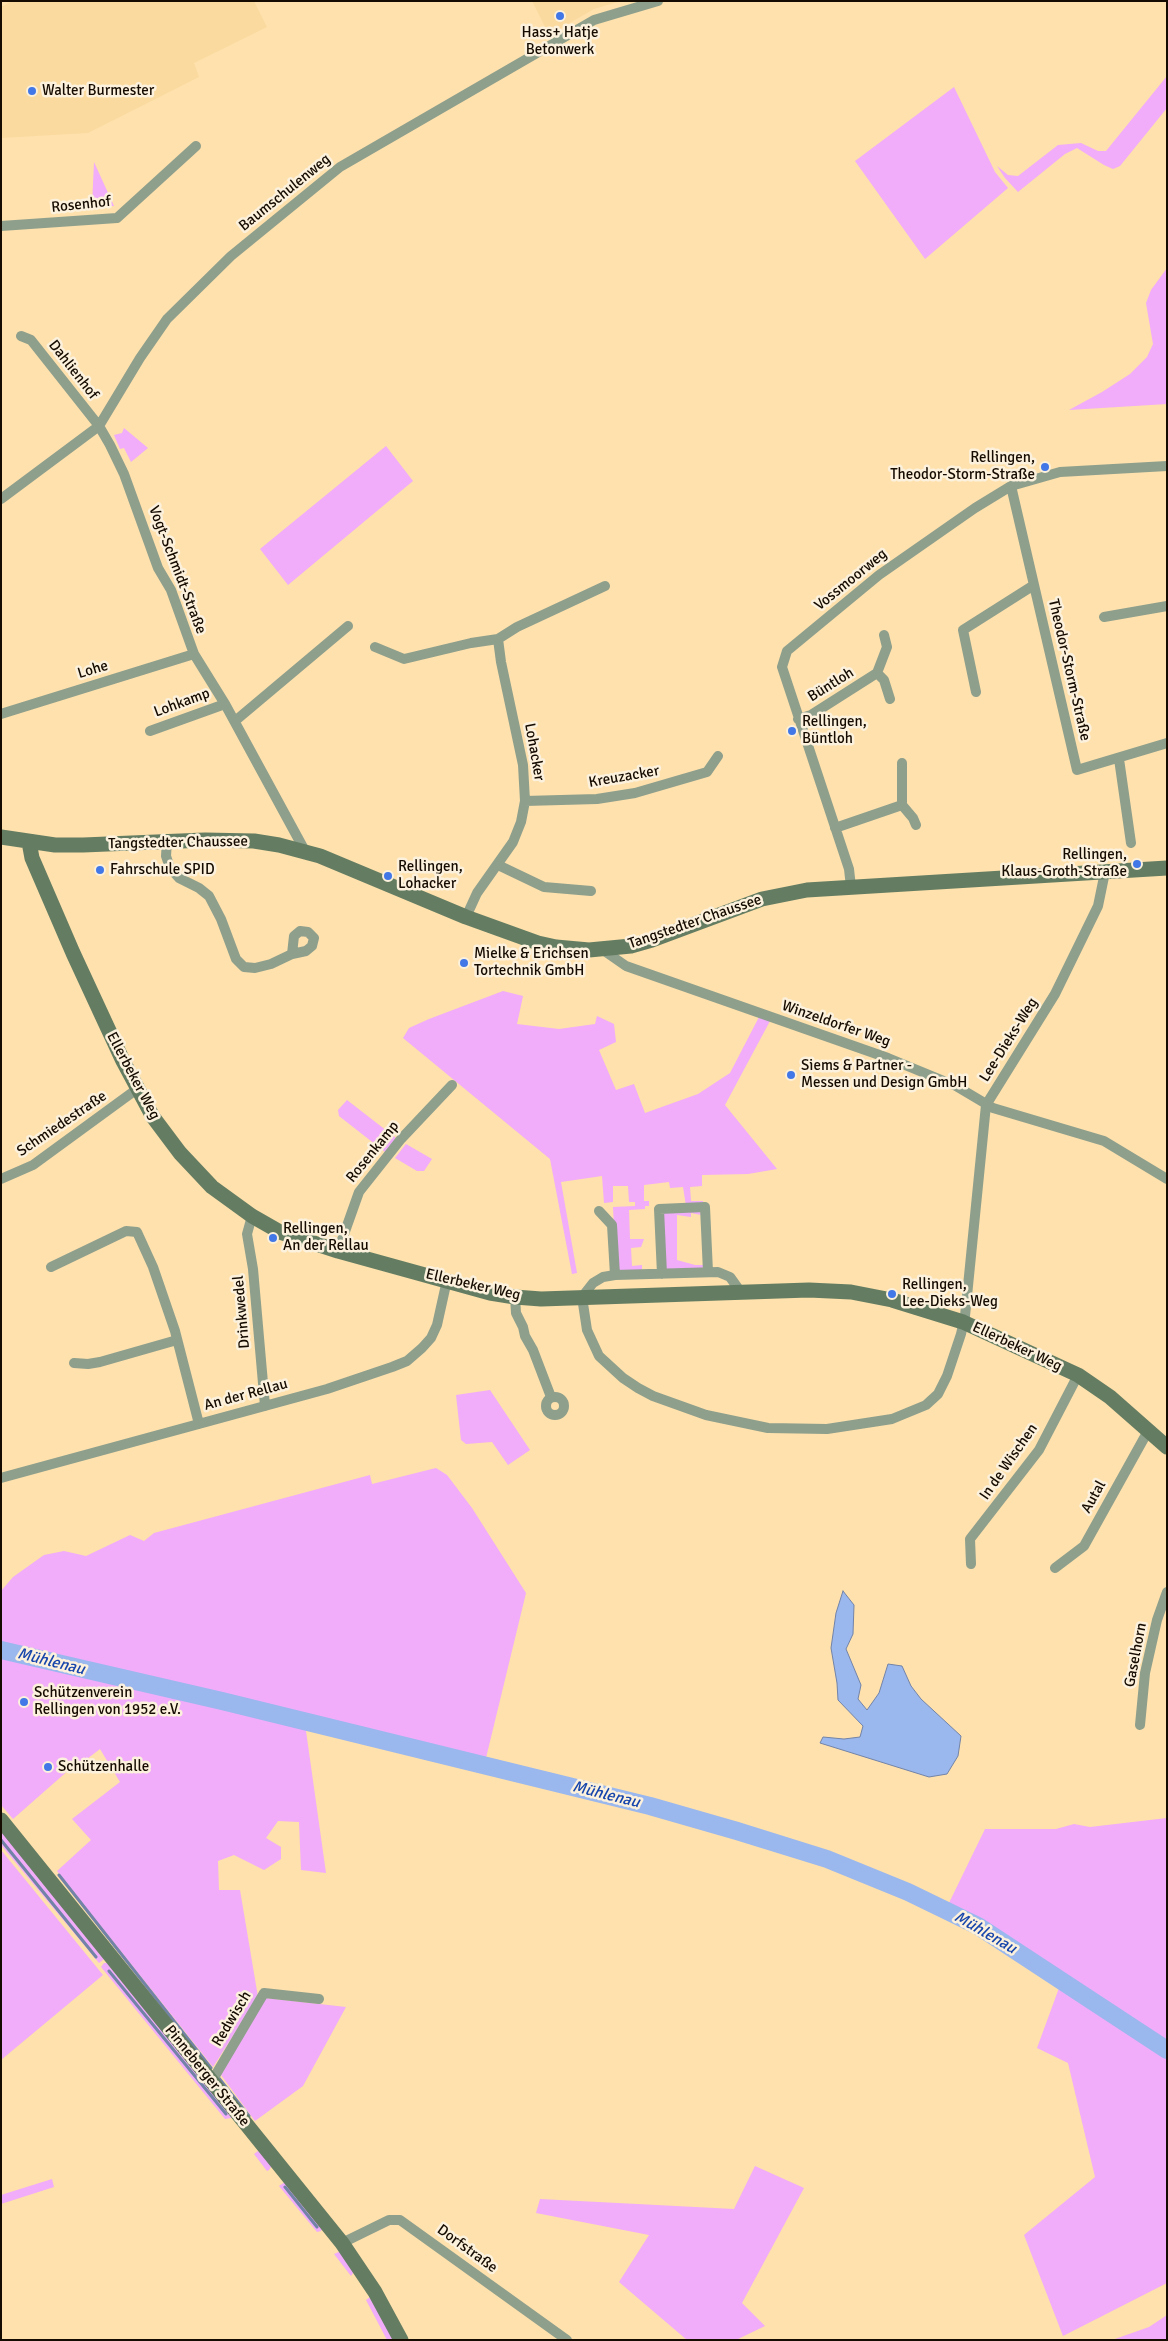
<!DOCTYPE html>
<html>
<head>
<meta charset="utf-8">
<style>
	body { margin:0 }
	#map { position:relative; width:1168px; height:2341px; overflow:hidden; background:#fee1ad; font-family:Signika,sans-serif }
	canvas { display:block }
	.frame { position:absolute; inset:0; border:2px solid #150b00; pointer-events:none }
</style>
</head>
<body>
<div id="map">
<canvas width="1168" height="2341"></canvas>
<div class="frame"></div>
</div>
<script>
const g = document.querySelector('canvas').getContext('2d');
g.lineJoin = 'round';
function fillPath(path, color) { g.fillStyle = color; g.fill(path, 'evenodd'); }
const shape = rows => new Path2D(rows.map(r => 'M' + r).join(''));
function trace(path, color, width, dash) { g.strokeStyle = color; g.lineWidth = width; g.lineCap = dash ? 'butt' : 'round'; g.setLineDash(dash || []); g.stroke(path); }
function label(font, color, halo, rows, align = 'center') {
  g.font = font + ' Signika,sans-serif'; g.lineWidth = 5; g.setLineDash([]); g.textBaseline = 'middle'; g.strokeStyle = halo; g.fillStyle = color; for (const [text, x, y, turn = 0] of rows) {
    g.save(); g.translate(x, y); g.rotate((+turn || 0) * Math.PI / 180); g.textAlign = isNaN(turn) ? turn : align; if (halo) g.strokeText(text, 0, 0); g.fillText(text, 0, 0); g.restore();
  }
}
fillPath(shape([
	[12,1,254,1,267,27,194,63,199,77,88,133,1,138,1,7],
	[532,1,621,1,594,9,549,35]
]), '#fada9e');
fillPath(shape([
	[1167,76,1167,108,1120,166,1113,169,1104,165,1077,148,1065,154,1018,192,1005,178,997,166,1008,175,1018,176,1058,145,1081,143,1098,151,1106,151],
	[954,87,995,172,1008,188,925,259,855,161],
	[94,162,114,206,92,206],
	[1167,268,1167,404,1069,410,1102,392,1130,374,1147,357,1153,344,1146,303,1151,290],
	[124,428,148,448,131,462,124,448,120,449,114,435,122,433],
	[386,446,413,481,288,585,260,549],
	[503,991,523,996,517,1024,559,1029,595,1024,597,1016,614,1024,616,1042,599,1050,616,1090,634,1084,645,1113,698,1094,730,1073,759,1017,770,1021,725,1105,777,1169,748,1174,702,1175,702,1186,690,1187,691,1201,703,1201,703,1205,686,1206,683,1187,670,1188,669,1182,644,1185,644,1201,649,1201,649,1206,645,1206,645,1209,629,1210,630,1239,644,1239,641,1247,631,1248,632,1266,642,1265,642,1271,621,1272,616,1267,613,1207,635,1206,635,1202,629,1202,628,1186,613,1186,613,1202,604,1203,602,1176,561,1182,577,1273,572,1274,550,1159,403,1038,409,1028,429,1019],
	[347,1100,396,1138,385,1152,339,1116,338,1110],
	[406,1144,432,1159,424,1171,417,1171,395,1158],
	[700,1211,701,1215,691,1213,691,1217,677,1215,677,1260,695,1265,705,1265,702,1268,668,1271,665,1268,663,1212],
	[490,1390,530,1450,508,1465,492,1442,466,1444,461,1440,456,1395],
	[436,1468,447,1475,472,1508,526,1593,485,1762,123,1672,121,1680,305,1724,326,1873,301,1870,299,1822,278,1821,266,1838,281,1847,281,1859,264,1870,234,1855,218,1861,219,1890,240,1890,258,1997,213,2067,57,1871,91,1840,72,1819,120,1782,100,1749,83,1762,79,1761,13,1819,1,1805,1,1591,13,1577,44,1555,64,1551,86,1556,130,1535,144,1541,154,1533,370,1475,372,1484],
	[1167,1818,1167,2283,1063,2336,1024,2235,1095,2177,1068,2063,1037,2048,1059,1988,947,1916,947,1907,985,1829,1056,1829,1074,1824,1090,1827],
	[1,1828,104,1959,99,1963,1,1845],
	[1,1850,103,1975,1,2060],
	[104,1963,107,1963,233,2114,231,2118,225,2119,101,1967],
	[266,1998,346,2007,303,2086,255,2121,221,2075],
	[258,2151,273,2164,269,2170,267,2171,254,2154],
	[755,2166,804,2188,742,2303,765,2326,736,2340,687,2340,619,2282,649,2235,536,2213,540,2199,734,2209],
	[52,2179,54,2187,1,2204,1,2195],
	[285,2182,322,2229,321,2231,317,2232,279,2186],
	[341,2251,355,2270,351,2276,334,2254],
	[370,2297,396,2340,387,2340,366,2300],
	[1167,2315,1167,2340,1112,2340,1149,2327]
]), '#f1acfa');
const water = shape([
	[843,1591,854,1605,853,1634,846,1649,861,1685,858,1699,867,1710,879,1693,888,1664,902,1666,911,1686,921,1699,961,1736,958,1756,947,1774,929,1777,820,1743,823,1737,844,1739,860,1737,863,1726,838,1700,837,1683,831,1648,836,1613,843,1591]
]);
fillPath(water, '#9ab7ee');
trace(water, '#7283a7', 1);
trace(shape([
	[1,1840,96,1957],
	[59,1875,211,2068],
	[109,1971,226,2114],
	[218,2077,249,2116],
	[285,2187,317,2227]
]), '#7283a7', 3);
trace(shape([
	[1,1650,222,1701,650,1806,737,1831,827,1859,908,1892,978,1926,1167,2050]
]), '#9ab7ee', 18);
trace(shape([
	[1,226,117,218,196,146],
	[21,336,31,340,99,426,110,445,124,474,158,568,171,590,194,654,225,704,305,851],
	[1011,486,1077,770,1167,743],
	[1,499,99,426,140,358,167,319,231,256,340,167,594,20,658,1],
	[1104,617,1167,606],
	[375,647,404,659,471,643,498,639],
	[877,673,884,680,890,699],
	[976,692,963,630,1034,585],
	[1,714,194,654],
	[798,719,811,715,877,673,887,647,884,635],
	[235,721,348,626],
	[150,731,225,704],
	[1119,759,1131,843],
	[902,763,902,805],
	[525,801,597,799,635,793,707,772,718,756],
	[835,828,902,805,913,818,916,825],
	[167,841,166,856,170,868,179,878,199,888,209,896,221,919,236,959,244,967,255,968,271,964,292,954,306,951,312,946,314,938,308,932,300,931,294,936,292,954],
	[498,865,544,887,591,891],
	[851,887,849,869,782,667,787,651,879,575,975,508,1011,486,1060,472,1167,466],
	[466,917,477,893,513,842,521,822,525,801,523,765,501,662,498,639,517,627,605,586],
	[603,950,626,966,888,1058,956,1086,993,1108,1104,1141,1167,1179],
	[1,1179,33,1165,137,1089],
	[599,1211,612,1225,615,1275],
	[252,1216,247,1234,253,1269,265,1406],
	[338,1251,359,1192,401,1139,452,1085],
	[51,1267,126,1231,137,1232,153,1267,175,1331,199,1424],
	[662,1274,659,1209,705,1207,708,1272],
	[740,1291,730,1277,718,1272,615,1275,603,1277,593,1283,582,1297,587,1330,599,1356,623,1378,638,1388,653,1396,706,1415,768,1428,827,1429,892,1419,926,1405,938,1394,947,1376,961,1334,965,1316,986,1105,1055,994,1098,906,1105,872],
	[515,1297,516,1313,523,1327,525,1336,533,1350,551,1397],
	[74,1363,88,1364,100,1362,177,1340],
	'546 1406a9 9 0 1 1 18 0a9 9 0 1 1-18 0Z',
	[1,1478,327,1389,392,1367,407,1361,422,1348,431,1338,437,1325,447,1280],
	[971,1564,970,1539,1039,1450,1078,1375],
	[1055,1568,1084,1546,1148,1431],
	[1140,1725,1145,1673,1157,1620,1167,1592],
	[212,2081,264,1993,319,1999],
	[342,2243,389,2220,400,2220,567,2340]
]), '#8e9f8c', 10);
trace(shape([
	[1,837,55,845,83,845,205,840,254,841,279,845,320,856,466,917,538,943,556,947,589,950,631,946,652,940,762,899,807,890,1167,868],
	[29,842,32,858,73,953,123,1061,153,1117,180,1153,212,1187,252,1216,280,1232,338,1251,490,1293,515,1297,541,1299,809,1290,851,1292,892,1300,963,1322,1078,1375,1110,1397,1167,1447],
	[1,1820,342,2243,375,2292,401,2340]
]), '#647d62', 15);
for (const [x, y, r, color] of [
	[560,16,5,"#4177e7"],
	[32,91,5,"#4177e7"],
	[1045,467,5,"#4177e7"],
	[792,731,5,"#4177e7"],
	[1137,864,5,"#4177e7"],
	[100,870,5,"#4177e7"],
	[388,876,5,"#4177e7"],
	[464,963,5,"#4177e7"],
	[791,1075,5,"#4177e7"],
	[273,1238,5,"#4177e7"],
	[892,1294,5,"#4177e7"],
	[24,1702,5,"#4177e7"],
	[48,1767,5,"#4177e7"]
]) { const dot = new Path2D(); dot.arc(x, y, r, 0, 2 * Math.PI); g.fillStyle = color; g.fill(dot); trace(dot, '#fcf1dc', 2); }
label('15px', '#150b00', '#fcf1dc', [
	["Hass+ Hatje",560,33,"center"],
	["Betonwerk",560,50,"center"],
	["Walter Burmester",42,91],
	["Rellingen,",1035,458,"right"],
	["Theodor-Storm-Straße",1035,475,"right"],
	["Rellingen,",802,722],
	["Büntloh",802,739],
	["Rellingen,",1127,855,"right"],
	["Klaus-Groth-Straße",1127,872,"right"],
	["Rellingen,",398,867],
	["Lohacker",398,884],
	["Fahrschule SPID",110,870],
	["Mielke & Erichsen",474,954],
	["Tortechnik GmbH",474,971],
	["Siems & Partner -",801,1066],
	["Messen und Design GmbH",801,1083],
	["Rellingen,",283,1229],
	["An der Rellau",283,1246],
	["Rellingen,",902,1285],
	["Lee-Dieks-Weg",902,1302],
	["Schützenverein",34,1693],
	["Rellingen von 1952 e.V.",34,1710],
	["Schützenhalle",58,1767]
], 'left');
label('15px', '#150b00', '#fcf1dc', [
	["Baumschulenweg",285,193,-39],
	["Rosenhof",81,205,-6],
	["Dahlienhof",73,370,52],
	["Vogt-Schmidt-Straße",177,570,69],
	["Vossmoorweg",851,580,-39],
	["Lohe",93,670,-17],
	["Theodor-Storm-Straße",1069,670,77],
	["Büntloh",831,685,-32],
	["Lohkamp",182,703,-20],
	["Lohacker",534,752,80],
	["Kreuzacker",624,777,-10],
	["Tangstedter Chaussee",178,843,-1],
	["Tangstedter Chaussee",695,922,-19],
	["Winzeldorfer Weg",836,1024,19],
	["Lee-Dieks-Weg",1009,1040,-58],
	["Ellerbeker Weg",133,1076,62],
	["Schmiedestraße",62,1124,-34],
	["Rosenkamp",373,1152,-51],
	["Ellerbeker Weg",473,1285,13],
	["Drinkwedel",242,1312,-95],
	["Ellerbeker Weg",1017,1347,25],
	["An der Rellau",246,1395,-15],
	["In de Wischen",1009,1462,-55],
	["Autal",1094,1497,-61],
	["Gaselhorn",1136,1655,-79],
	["Redwisch",232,2019,-59],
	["Pinneberger Straße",207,2076,51],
	["Dorfstraße",467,2249,36]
]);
label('italic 16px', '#1645ab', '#fcf1dc', [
	["Mühlenau",51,1662,14],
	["Mühlenau",606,1795,14],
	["Mühlenau",985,1933,30]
]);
</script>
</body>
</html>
